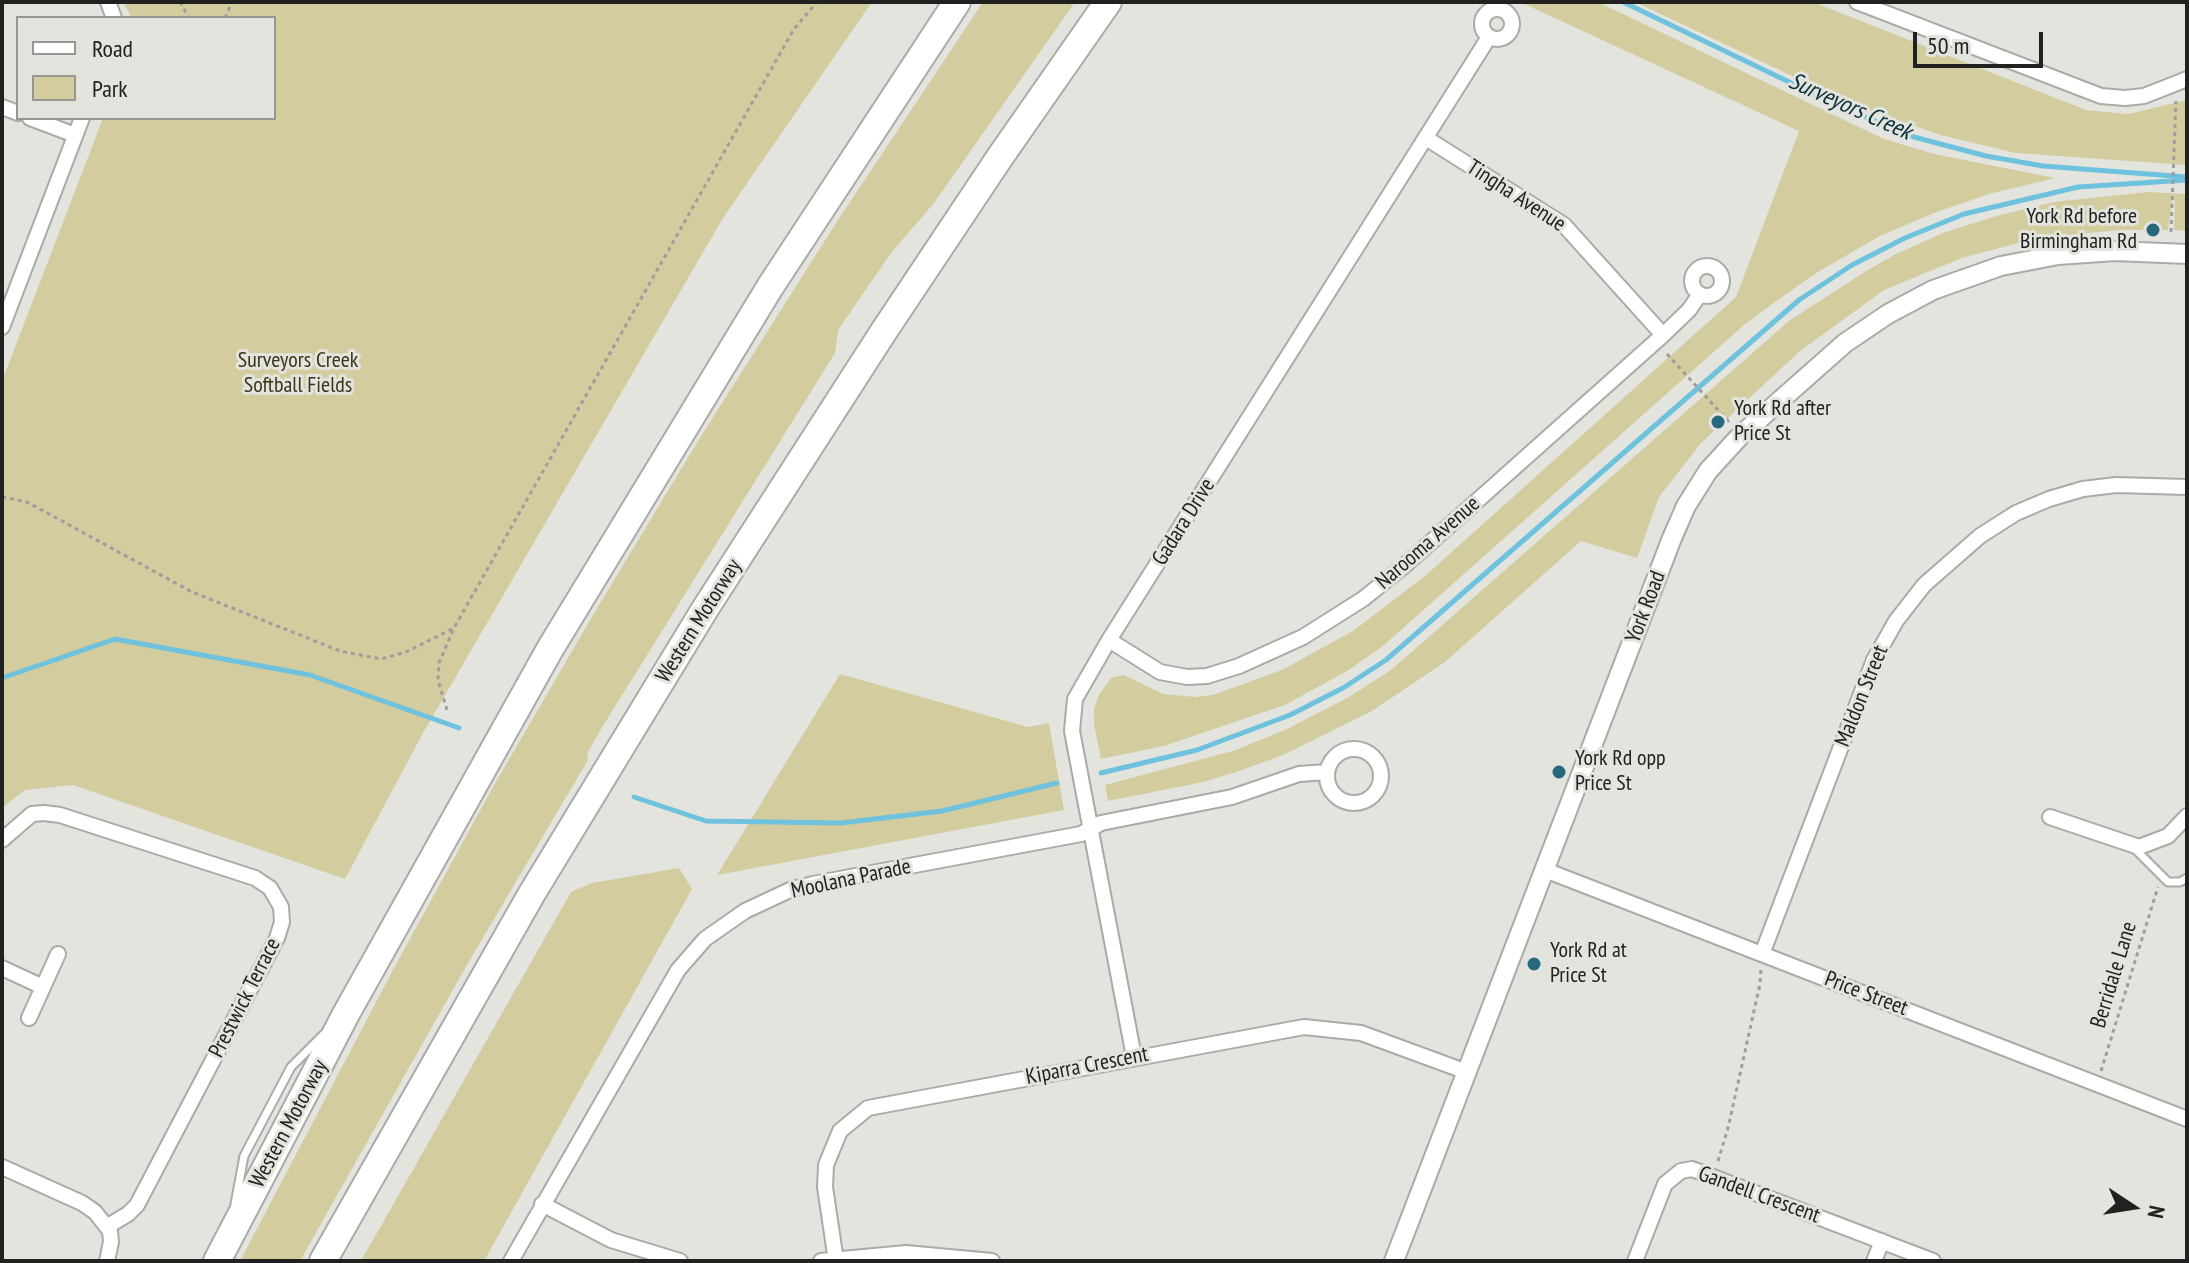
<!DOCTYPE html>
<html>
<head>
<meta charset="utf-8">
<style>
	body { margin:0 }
	#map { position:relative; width:2189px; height:1263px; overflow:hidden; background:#e4e4df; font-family:"PT Sans Narrow",sans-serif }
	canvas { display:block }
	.frame { position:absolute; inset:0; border:4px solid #212120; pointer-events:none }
	.legend { position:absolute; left:16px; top:16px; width:260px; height:104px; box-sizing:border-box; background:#e4e4df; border:2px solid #969693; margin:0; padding:10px 14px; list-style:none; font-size:24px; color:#212120 }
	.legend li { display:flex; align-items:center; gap:16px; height:40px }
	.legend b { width:40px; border:2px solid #969693 }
	.north { position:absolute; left:2093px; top:1167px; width:80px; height:80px; -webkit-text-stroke:6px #e4e4df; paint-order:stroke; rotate:102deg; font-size:22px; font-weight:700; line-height:32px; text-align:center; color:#212120 }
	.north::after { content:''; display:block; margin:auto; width:28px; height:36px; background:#212120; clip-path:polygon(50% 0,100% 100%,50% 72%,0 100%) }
	.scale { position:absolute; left:1913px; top:32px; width:130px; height:36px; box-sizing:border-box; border:4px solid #212120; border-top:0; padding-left:10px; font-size:24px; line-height:28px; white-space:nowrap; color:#212120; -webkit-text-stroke:6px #e4e4df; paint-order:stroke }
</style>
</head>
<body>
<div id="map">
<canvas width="2189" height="1263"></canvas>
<div class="frame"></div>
<ul class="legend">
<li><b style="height:10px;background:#fff"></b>Road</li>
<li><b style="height:22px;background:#d2cc9f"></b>Park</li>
</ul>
<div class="north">N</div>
<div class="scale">50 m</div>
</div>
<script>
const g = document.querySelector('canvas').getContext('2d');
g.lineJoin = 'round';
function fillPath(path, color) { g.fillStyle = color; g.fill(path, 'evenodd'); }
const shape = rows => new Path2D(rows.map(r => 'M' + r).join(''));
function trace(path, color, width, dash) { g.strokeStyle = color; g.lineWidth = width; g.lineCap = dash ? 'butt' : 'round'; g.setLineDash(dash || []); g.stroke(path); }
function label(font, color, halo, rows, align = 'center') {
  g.font = font + ' "PT Sans Narrow",sans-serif'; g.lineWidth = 6; g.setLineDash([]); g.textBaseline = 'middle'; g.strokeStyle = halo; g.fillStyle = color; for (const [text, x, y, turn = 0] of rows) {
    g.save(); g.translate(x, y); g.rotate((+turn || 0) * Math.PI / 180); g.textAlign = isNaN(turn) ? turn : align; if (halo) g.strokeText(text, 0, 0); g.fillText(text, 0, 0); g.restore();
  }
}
fillPath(shape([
	[123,2,872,2,723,218,423,733,345,879,73,785,25,790,2,808,2,381,103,118,274,118,274,18,132,18],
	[983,2,1075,2,934,203,891,253,838,330,835,353,601,729,587,754,588,760,468,963,300,1261,240,1261,394,968,493,787,593,615,698,441,838,220],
	[1520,2,1598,2,1884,139,1934,154,2055,178,1989,194,1934,213,1880,236,1818,272,1779,299,1744,325,1383,646,1347,671,1285,705,1164,746,1101,759,1094,724,1094,709,1099,695,1111,678,1124,675,1163,694,1196,697,1213,695,1282,670,1353,631,1425,576,1736,297,1799,131],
	[1635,2,1813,2,2086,110,2128,114,2187,100,2187,165,2016,153,1940,135,1852,104],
	[2147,192,2187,194,2187,231,2174,230,2175,201,2172,200,2168,230,2119,230,2033,239,1962,258,1884,290,1800,351,1701,443,1659,497,1637,558,1581,541,1445,662,1372,711,1283,755,1236,772,1203,782,1108,801,1105,785,1236,750,1287,729,1349,697,1391,670,1789,321,1863,273,1894,255,1943,233,1996,216,2054,202],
	[840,674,1028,727,1049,723,1064,810,717,875],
	[679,868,692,889,484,1261,361,1261,571,892,592,883]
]), '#d2cc9f');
trace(shape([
	[1623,2,1841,107,1914,137,1986,156,2043,166,2187,177],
	[2,678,115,639,310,675,459,728],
	[1101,773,1197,750,1290,715,1343,688,1386,660,1799,300,1852,265,1905,238,1964,214,2078,187,2187,180],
	[634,797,706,821,841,823,942,811,1057,783]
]), '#6fc2de', 5);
const service = shape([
	[2136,850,2168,882,2180,882,2187,878],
	[235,1204,244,1156,291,1067,324,1034]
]);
const minor = shape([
	[108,2,114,18],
	[1857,2,2101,96,2125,98,2144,96,2187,79],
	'1482 24a15 15 0 1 1 30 0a15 15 0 1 1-30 0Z',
	[2,107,18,113],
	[30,118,75,135],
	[1426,138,1564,225,1663,335],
	'1692 281a15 15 0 1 1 30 0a15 15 0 1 1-30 0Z',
	[2,327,82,118],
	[1109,640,1160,672,1187,677,1207,676,1239,666,1303,637,1363,599,1404,566,1663,335,1689,310,1700,294],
	'1327 776a27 27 0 1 1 54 0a27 27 0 1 1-54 0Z',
	[2050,817,2139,847,2168,836,2187,816],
	[2,840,32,814,44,813,60,815,255,878,270,888,281,907,282,922,277,938,137,1205,128,1214,108,1226],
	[1545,870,2187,1119],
	[1762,954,1874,660,1896,621,1924,585,1980,536,2016,513,2049,499,2083,489,2116,485,2187,487],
	[2,968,43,987],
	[29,1018,58,954],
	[1134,1057,1072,731,1075,699,1109,640,1489,37],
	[2,1167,82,1203,95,1212,110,1231,111,1242,107,1261],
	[542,1204,611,1240,680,1261],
	[511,1261,678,970,705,939,745,911,792,889,813,884,1081,834,1101,823,1232,797,1299,774,1327,772],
	[821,1261,906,1253,992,1261],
	[836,1261,825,1187,826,1165,840,1131,868,1108,1304,1027,1361,1033,1467,1072],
	[1635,1261,1665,1184,1681,1171,1692,1169,1933,1261],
	[1874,1261,1882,1241]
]);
const tertiary = shape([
	[1394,1261,1672,538,1686,506,1708,471,1740,436,1845,343,1888,314,1933,290,2001,266,2058,255,2115,251,2187,254]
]);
const motorway = shape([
	[217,1261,346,1014,550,649,770,287,957,2],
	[323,1261,531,895,705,609,884,331,1000,157,1108,2]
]);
trace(service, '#aaaaa6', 11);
trace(minor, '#aaaaa6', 18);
trace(tertiary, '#aaaaa6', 22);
trace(motorway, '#aaaaa6', 30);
trace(shape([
	[180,2,189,18],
	[225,18,232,2],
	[2171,232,2176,101],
	[1667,354,1729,422],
	[2,497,27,502,192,592,340,651,381,659,406,652,454,628,794,29,817,2],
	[447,710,438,680,439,663,454,628],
	[2101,1071,2158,887],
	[1718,1161,1728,1128,1760,984,1761,969]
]), '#9e9e9a', 3, [4, 4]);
trace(service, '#fff', 7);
trace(minor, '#fff', 14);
trace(tertiary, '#fff', 18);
trace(motorway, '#fff', 26);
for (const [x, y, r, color] of [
	[2153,230,8,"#28687c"],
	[1718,422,8,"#28687c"],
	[1559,772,8,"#28687c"],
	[1534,964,8,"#28687c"]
]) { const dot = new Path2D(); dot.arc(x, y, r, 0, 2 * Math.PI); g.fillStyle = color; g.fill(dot); trace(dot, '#e4e4df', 3); }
label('22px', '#212120', '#e4e4df', [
	["Tingha Avenue",1516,196,33],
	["Gadara Drive",1184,522,-58],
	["Narooma Avenue",1428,543,-41],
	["York Road",1646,607,-69],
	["Western Motorway",699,621,-58],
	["Maldon Street",1862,696,-68],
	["Moolana Parade",851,879,-12],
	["Berridale Lane",2114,975,-73],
	["Price Street",1866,994,21],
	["Prestwick Terrace",245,998,-63],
	["Kiparra Crescent",1087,1066,-11],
	["Western Motorway",289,1124,-62],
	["Gandell Crescent",1759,1195,20]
]);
label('22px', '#212120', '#e4e4df', [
	["York Rd before",2137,217,"right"],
	["Birmingham Rd",2137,242,"right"],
	["York Rd after",1734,409],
	["Price St",1734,434],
	["York Rd opp",1575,759],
	["Price St",1575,784],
	["York Rd at",1550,951],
	["Price St",1550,976]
], 'left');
label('22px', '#393415', '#e4e4df', [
	["Surveyors Creek",298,361],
	["Softball Fields",298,386]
]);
label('italic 24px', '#09313d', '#e4e4df', [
	["Surveyors Creek",1850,107,24]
]);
</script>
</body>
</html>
